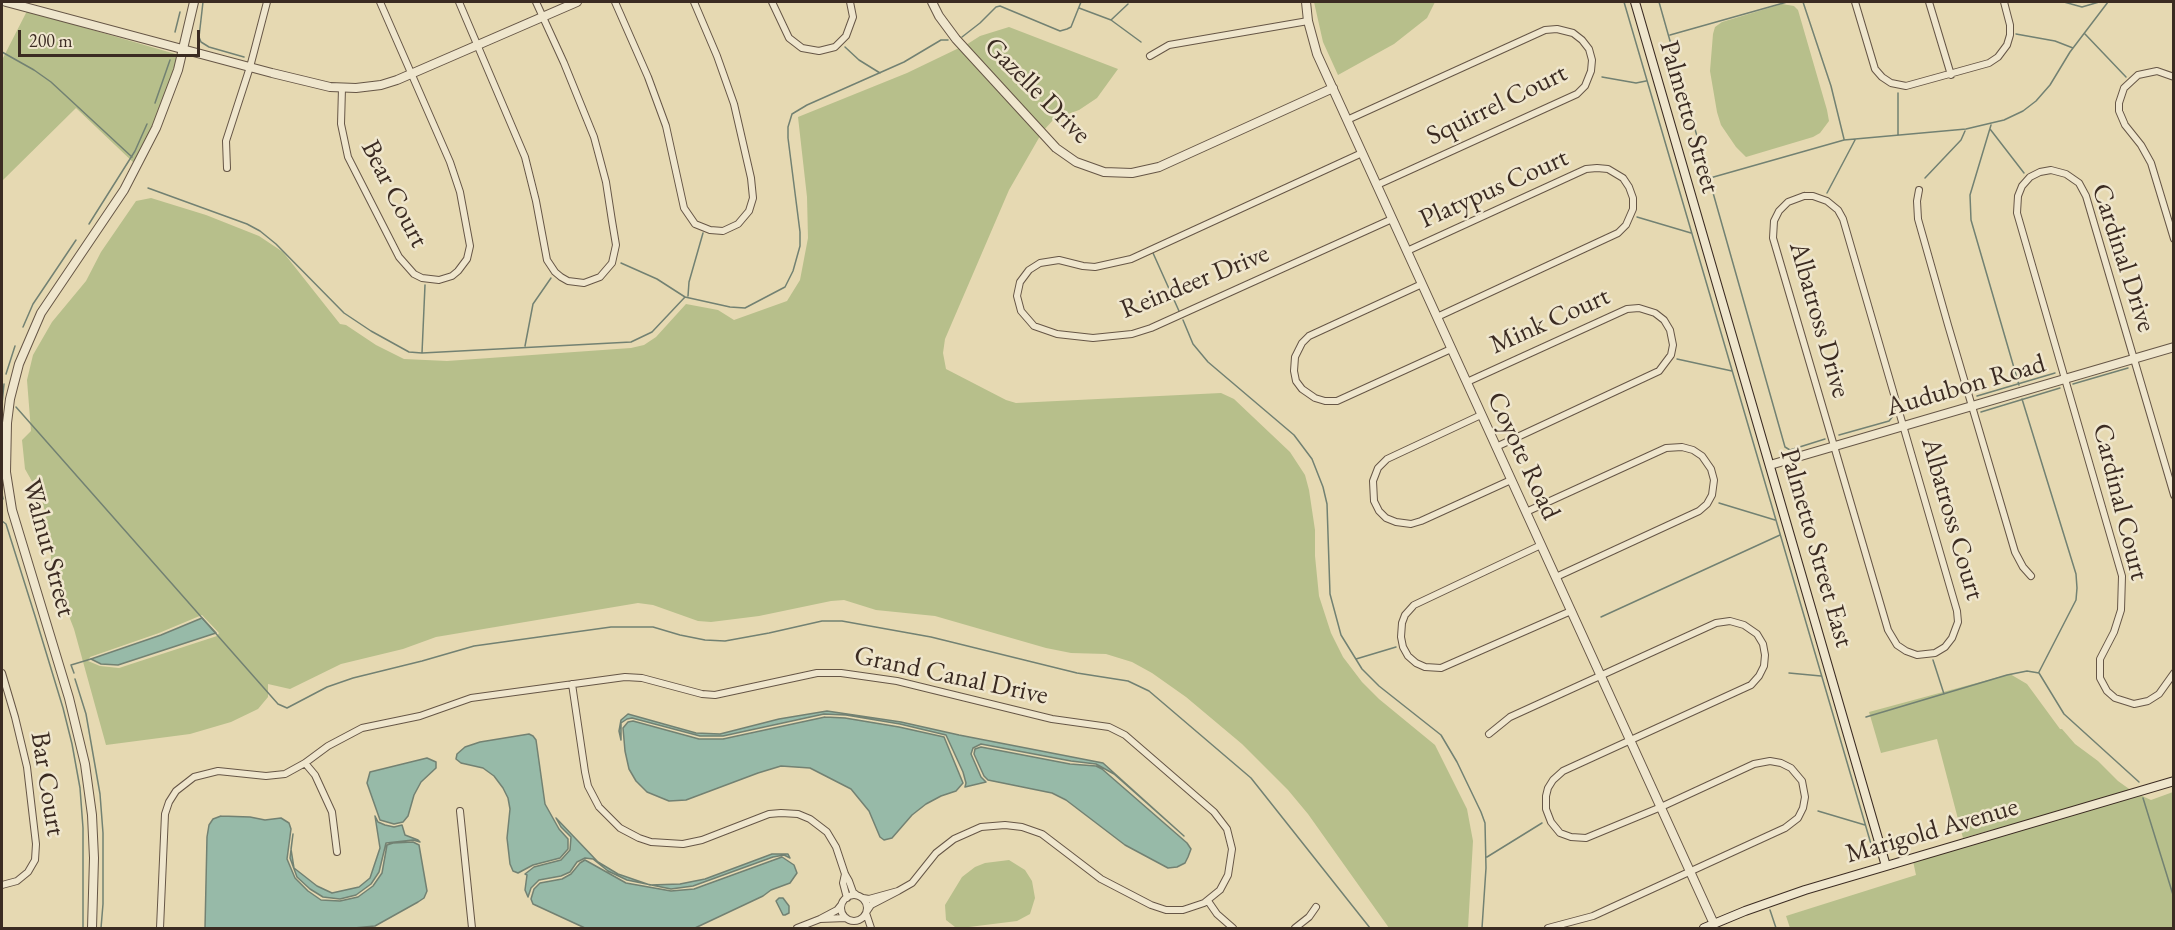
<!DOCTYPE html>
<html>
<head>
<meta charset="utf-8">
<style>
	body { margin:0 }
	#map { position:relative; width:2175px; height:930px; overflow:hidden; background:#e6d9b2; font-family:"EB Garamond",serif }
	canvas { display:block }
	.frame { position:absolute; inset:0; border:3px solid #3b2b22; pointer-events:none }
	.scale { position:absolute; left:18px; top:30px; width:182px; height:27px; box-sizing:border-box; border:3px solid #3b2b22; border-top:0; padding-left:8px; font-size:18px; line-height:21px; white-space:nowrap; color:#3b2b22; -webkit-text-stroke:4px #efe6cd; paint-order:stroke }
</style>
</head>
<body>
<div id="map">
<canvas width="2175" height="930"></canvas>
<div class="frame"></div>
<div class="scale">200 m</div>
</div>
<script>
const g = document.querySelector('canvas').getContext('2d');
g.lineJoin = 'round';
function fillPath(path, color) { g.fillStyle = color; g.fill(path, 'evenodd'); }
const shape = rows => new Path2D(rows.map(r => 'M' + r).join(''));
function trace(path, color, width, dash) { g.strokeStyle = color; g.lineWidth = width; g.lineCap = dash ? 'butt' : 'round'; g.setLineDash(dash || []); g.stroke(path); }
function label(font, color, halo, rows, align = 'center') {
  g.font = font + ' "EB Garamond",serif'; g.lineWidth = 5; g.setLineDash([]); g.textBaseline = 'middle'; g.strokeStyle = halo; g.fillStyle = color; for (const [text, x, y, turn = 0] of rows) {
    g.save(); g.translate(x, y); g.rotate((+turn || 0) * Math.PI / 180); g.textAlign = isNaN(turn) ? turn : align; if (halo) g.strokeText(text, 0, 0); g.fillText(text, 0, 0); g.restore();
  }
}
fillPath(shape([
	[1314,2,1435,2,1427,18,1394,44,1338,75,1323,42],
	[1782,4,1794,6,1798,10,1827,110,1829,121,1820,133,1813,137,1746,157,1736,147,1721,125,1717,112,1710,71,1713,34,1715,27,1722,22],
	[27,11,179,55,156,122,135,164,76,108,2,181,2,60],
	[1009,27,1118,69,1097,98,1079,110,1054,119,1044,130,966,45,980,36],
	[959,48,1040,136,1009,190,945,339,943,353,946,369,1006,400,1016,403,1221,393,1234,399,1290,452,1305,475,1309,490,1315,530,1315,556,1319,596,1331,633,1343,657,1362,682,1379,699,1435,745,1467,809,1473,841,1468,928,1389,928,1308,814,1288,790,1242,744,1186,697,1152,673,1132,662,1106,654,1071,653,1046,648,935,616,876,610,844,600,831,601,759,616,711,622,698,621,653,605,638,603,436,637,403,649,341,664,290,689,268,684,268,697,258,709,231,722,190,734,106,745,74,629,60,593,51,560,50,535,42,499,25,469,22,440,31,431,27,380,33,355,52,322,86,281,101,252,136,201,151,198,206,215,259,236,283,252,340,324,346,325,376,345,404,359,447,361,631,348,644,345,656,337,686,304,718,310,734,320,787,301,800,280,808,238,807,197,798,117,907,73],
	[202,615,219,633,217,636,119,668,100,666,88,661,90,657,159,633],
	[2010,674,2027,684,2060,729,2062,729,2075,744,2098,761,2118,781,2132,791,1963,838,1937,739,1881,753,1869,712],
	[2173,792,2173,928,1790,928,1786,916,1916,875,1913,861,2140,795,2151,800],
	[1009,860,1025,870,1032,881,1035,898,1030,914,1017,921,961,928,955,927,946,920,945,905,962,877,975,867,985,863]
]), '#b7bf8b');
const water = shape([
	[202,618,216,633,118,665,101,664,91,659,161,635,202,618],
	[827,711,901,722,959,735,1103,763,1184,836,1114,774,1096,764,1071,761,981,744,973,748,971,754,981,777,986,782,965,787,966,783,963,772,946,735,900,724,846,715,824,714,723,736,700,736,632,718,627,719,621,723,621,740,619,731,621,720,628,714,696,733,720,734,779,719,827,711],
	[825,717,845,718,899,727,944,737,963,783,956,791,941,796,926,804,912,815,892,838,884,840,880,837,869,811,851,789,810,768,781,766,758,773,686,800,669,801,647,792,636,781,629,769,625,751,623,728,628,722,633,721,699,739,723,739,825,717],
	[529,734,533,736,536,740,545,804,559,829,568,839,568,849,560,858,533,865,518,873,513,871,510,864,507,838,510,809,508,798,503,788,494,776,483,768,461,763,456,759,457,754,465,747,480,742,529,734],
	[981,747,1070,764,1096,766,1102,769,1187,843,1191,849,1188,857,1185,863,1177,867,1168,868,1125,845,1066,800,1052,793,988,780,984,776,974,754,975,749,981,747],
	[427,758,436,762,436,768,421,782,414,795,408,816,403,822,394,824,380,820,367,783,370,772,427,758],
	[221,816,250,817,265,820,281,818,289,823,291,829,287,859,295,878,308,891,321,900,340,901,358,897,373,886,382,873,387,845,393,843,413,842,419,845,427,891,424,898,418,902,375,926,354,928,205,928,207,837,209,825,213,819,221,816],
	[375,816,378,822,385,825,394,827,402,825,405,835,418,840,420,842,413,840,386,843,379,872,371,884,356,895,340,899,323,897,310,889,297,877,290,858,293,834,291,849,294,868,317,886,332,893,359,887,370,878,380,848,375,816],
	[556,818,598,862,618,874,650,885,680,884,705,879,772,854,788,854,790,858,784,855,773,857,693,886,671,889,627,880,608,871,593,859,585,858,577,862,570,872,561,876,539,880,531,888,528,897,525,890,527,875,525,874,534,867,561,860,570,850,571,837,561,827,556,818],
	[782,857,794,865,797,873,790,883,771,890,763,896,695,928,585,928,533,904,531,899,534,889,540,883,562,879,571,874,580,863,585,860,626,883,671,891,694,889,782,857],
	[779,898,783,898,789,906,789,913,785,915,783,915,776,901,779,898]
]);
fillPath(water, '#97baa8');
trace(water, '#728172', 1.5);
trace(shape([
	[203,2,199,37,201,42,209,47,244,57],
	[1624,2,1871,844],
	[1659,2,1785,447,1790,450,1825,439],
	[1803,2,1831,86,1844,139],
	[2064,2,2082,7,2099,2],
	[1079,8,1111,20,1141,42],
	[1111,20,1128,4],
	[175,32,180,12],
	[2016,34,2055,41,2073,48],
	[2085,34,2126,77],
	[1670,35,1787,2],
	[962,37,980,23,996,7,1000,6,1060,31,1067,29,1071,27,1081,2],
	[845,47,859,60,880,73],
	[2,52,34,70,51,82,132,157],
	[1602,77,1636,83,1646,81],
	[1898,93,1898,134],
	[155,103,170,60],
	[1991,125,1970,195,1971,220,2019,385],
	[1990,129,2024,173],
	[1710,178,1844,140,1966,129,2004,120,2023,111,2036,101,2050,85,2070,52,2108,2],
	[1925,178,1961,140,1965,131],
	[148,188,247,224,260,231,276,244,344,313,371,331,409,352,422,353,631,342,652,332,685,297,730,307,745,308,785,287,793,271,800,246,800,232,788,138,788,127,792,114,807,105,904,62,941,40,948,40],
	[1827,193,1855,140],
	[1637,217,1691,233],
	[89,224,135,151,147,124],
	[1153,253,1179,311],
	[621,263,657,279,685,297],
	[688,296,689,282,703,233],
	[1183,320,1193,344,1208,362,1294,435,1312,459,1323,487,1327,504,1330,594,1341,635,1362,669,1379,686,1441,735,1457,762,1481,812,1485,823,1486,868,1482,928],
	[23,327,33,304,76,240],
	[525,346,533,304,551,278],
	[422,353,425,285],
	[1677,359,1732,371],
	[6,374,15,346],
	[2073,384,2128,368],
	[1977,396,2055,373],
	[2022,399,2076,574,2077,588,2076,600,2039,672],
	[2,404,4,384],
	[16,407,278,704,287,708,327,687,353,678,422,661,474,646,611,627,653,627,680,635,705,640,725,641,769,633,822,621,842,621,931,637,1077,673,1128,681,1149,691,1251,778,1370,928],
	[1981,412,2060,388],
	[1839,435,1889,421,1894,415],
	[2,494,3,499],
	[1719,503,1775,520],
	[2,521,6,524,35,616,63,708,72,744,80,788,83,828,83,928],
	[1601,617,1780,535],
	[1356,659,1396,647],
	[1933,660,1944,694],
	[74,673,71,665,91,659],
	[1789,673,1821,676],
	[75,679,86,714,100,794,103,833,103,904,101,928],
	[1866,717,2007,675,2027,671,2039,673,2064,714,2139,782],
	[2143,798,2174,898],
	[1818,811,1865,825],
	[1487,857,1542,823],
	[1770,910,1776,928],
	[2,928,4,928]
]), '#728172', 1.5);
const minor = shape([
	[459,2,525,157,536,201,547,260,555,272,561,277,568,281,584,283,600,277,612,263,616,245,612,221,606,182,594,137,564,63,536,2],
	[615,2,648,77,666,126,684,208,695,224,710,230,723,231,738,224,749,211,753,198,751,178,734,104,717,56,694,2],
	[772,2,789,38,802,48,819,51,835,47,846,36,853,17,850,2],
	[1855,2,1875,69,1882,77,1891,83,1906,86,1989,63,1998,57,2007,45,2010,35,2010,25,2004,2],
	[1929,2,1951,75],
	[1150,56,1169,45,1308,21],
	[2174,77,2157,71,2138,75,2124,88,2119,103,2119,111,2125,125,2141,145,2151,163,2174,239],
	[342,88,341,124,348,157,399,257,414,274,422,278,439,280,452,276,458,271,467,259,470,246,460,192,450,162,380,2],
	[1347,120,1545,30,1557,29,1573,33,1582,40,1589,49,1592,60,1591,71,1585,86,1577,94,1377,185],
	[1362,153,1131,259,1095,267,1083,266,1059,260,1040,263,1029,270,1020,282,1017,296,1021,311,1034,326,1057,334,1093,338,1132,334,1151,328,1392,219],
	[227,168,226,141,250,67,267,2],
	[1919,190,1917,201,1918,219,1948,325,2015,552,2023,567,2031,576],
	[1804,196,1813,196,1827,201,1838,210,1843,219,1957,611,1958,622,1952,638,1945,647,1935,653,1917,655,1906,651,1897,645,1888,630,1773,238,1774,221,1779,211,1788,202,1804,196],
	[1407,251,1586,169,1597,168,1608,169,1623,178,1629,187,1633,198,1633,209,1626,225,1618,233,1437,317],
	[1422,284,1309,336,1302,343,1295,357,1294,371,1296,381,1302,389,1315,398,1325,401,1337,401,1451,349],
	[1467,382,1627,309,1639,308,1655,313,1664,320,1670,330,1673,345,1671,355,1659,371,1496,447],
	[1481,415,1387,459,1378,468,1373,481,1374,501,1379,511,1386,518,1396,522,1411,524,1421,521,1511,480],
	[2174,495,2086,196,2079,183,2066,174,2051,170,2040,172,2030,177,2022,186,2018,196,2017,213,2122,576,2121,610,2114,632,2100,659,2100,678,2107,691,2115,698,2134,704,2148,701,2159,694,2174,673],
	[1526,512,1666,448,1682,447,1693,450,1702,456,1711,469,1714,480,1712,495,1707,504,1699,511,1556,577],
	[1541,545,1414,605,1405,615,1402,623,1401,637,1403,647,1408,656,1416,663,1425,667,1441,668,1571,611],
	[2,673,15,717,27,767,36,844,35,860,28,872,17,881,2,885],
	[572,684,585,772,588,786,599,807,620,828,639,838,651,842,683,844,702,840,769,814,781,813,798,814,810,819,827,832,836,847,845,874,849,881,853,892,858,896],
	[1489,734,1510,717,1716,623,1730,621,1744,625,1757,634,1763,644,1765,655,1764,666,1759,676,1751,685,1563,771,1553,780,1548,788,1546,796,1546,809,1551,822,1560,833,1571,837,1586,838,1661,807,1754,764,1770,761,1781,763,1791,768,1802,781,1805,797,1803,808,1798,818,1785,828,1593,916,1548,928],
	[305,763,315,775,332,812,337,852],
	[460,811,472,928],
	[845,874,843,883,847,898],
	'841 908a13 13 0 1 1 26 0a13 13 0 1 1-26 0Z',
	[863,898,869,899,898,891,871,905,867,911],
	[1208,901,1217,914,1233,928],
	[866,913,871,928],
	[820,919,846,918],
	[160,928,165,814,169,802,176,791,194,777,218,771,266,776,285,774,305,763,328,746,362,728,420,716,471,698,625,677,642,678,702,694,715,695,817,673,841,673,897,681,1052,719,1109,727,1125,735,1214,812,1227,829,1232,849,1228,875,1220,890,1204,903,1183,910,1166,910,1151,905,1101,879,1042,834,1022,827,1005,825,981,827,954,839,936,853,912,883,898,891],
	[797,928,820,919,837,910,841,905],
	[1295,928,1309,917,1316,907]
]);
const tertiary = shape([
	[6,2,272,73,330,87,356,88,381,85,397,80,577,2],
	[932,2,939,16,956,39,1056,148,1076,162,1104,172,1132,173,1159,167,1333,88],
	[1306,2,1308,21,1317,54,1714,924],
	[1770,465,2174,347],
	[92,928,94,858,92,815,85,764,69,698,12,510,6,472,7,423,10,399,19,364,41,313,124,190,156,128,178,70,194,2]
]);
const secondary = shape([
	[1635,2,1886,866],
	[1704,928,1745,911,1805,890,2174,781]
]);
trace(minor, '#665646', 8);
trace(tertiary, '#665646', 10);
trace(secondary, '#3b2b22', 10);
trace(minor, '#efe6cd', 6);
trace(tertiary, '#efe6cd', 8);
trace(secondary, '#efe6cd', 8);
label('27px', '#3b2b22', '#efe6cd', [
	["Gazelle Drive",1037,91,45],
	["Squirrel Court",1497,105,-26],
	["Palmetto Street",1689,117,74],
	["Platypus Court",1494,189,-24],
	["Bear Court",394,194,63],
	["Cardinal Drive",2123,258,72],
	["Reindeer Drive",1195,282,-22],
	["Albatross Drive",1819,320,74],
	["Mink Court",1550,321,-24],
	["Audubon Road",1966,386,-16],
	["Coyote Road",1523,456,65],
	["Cardinal Court",2120,502,76],
	["Albatross Court",1952,519,74],
	["Walnut Street",48,548,75],
	["Palmetto Street East",1816,548,74],
	["Grand Canal Drive",951,676,12],
	["Bar Court",47,784,81],
	["Marigold Avenue",1932,831,-16]
]);
</script>
</body>
</html>
